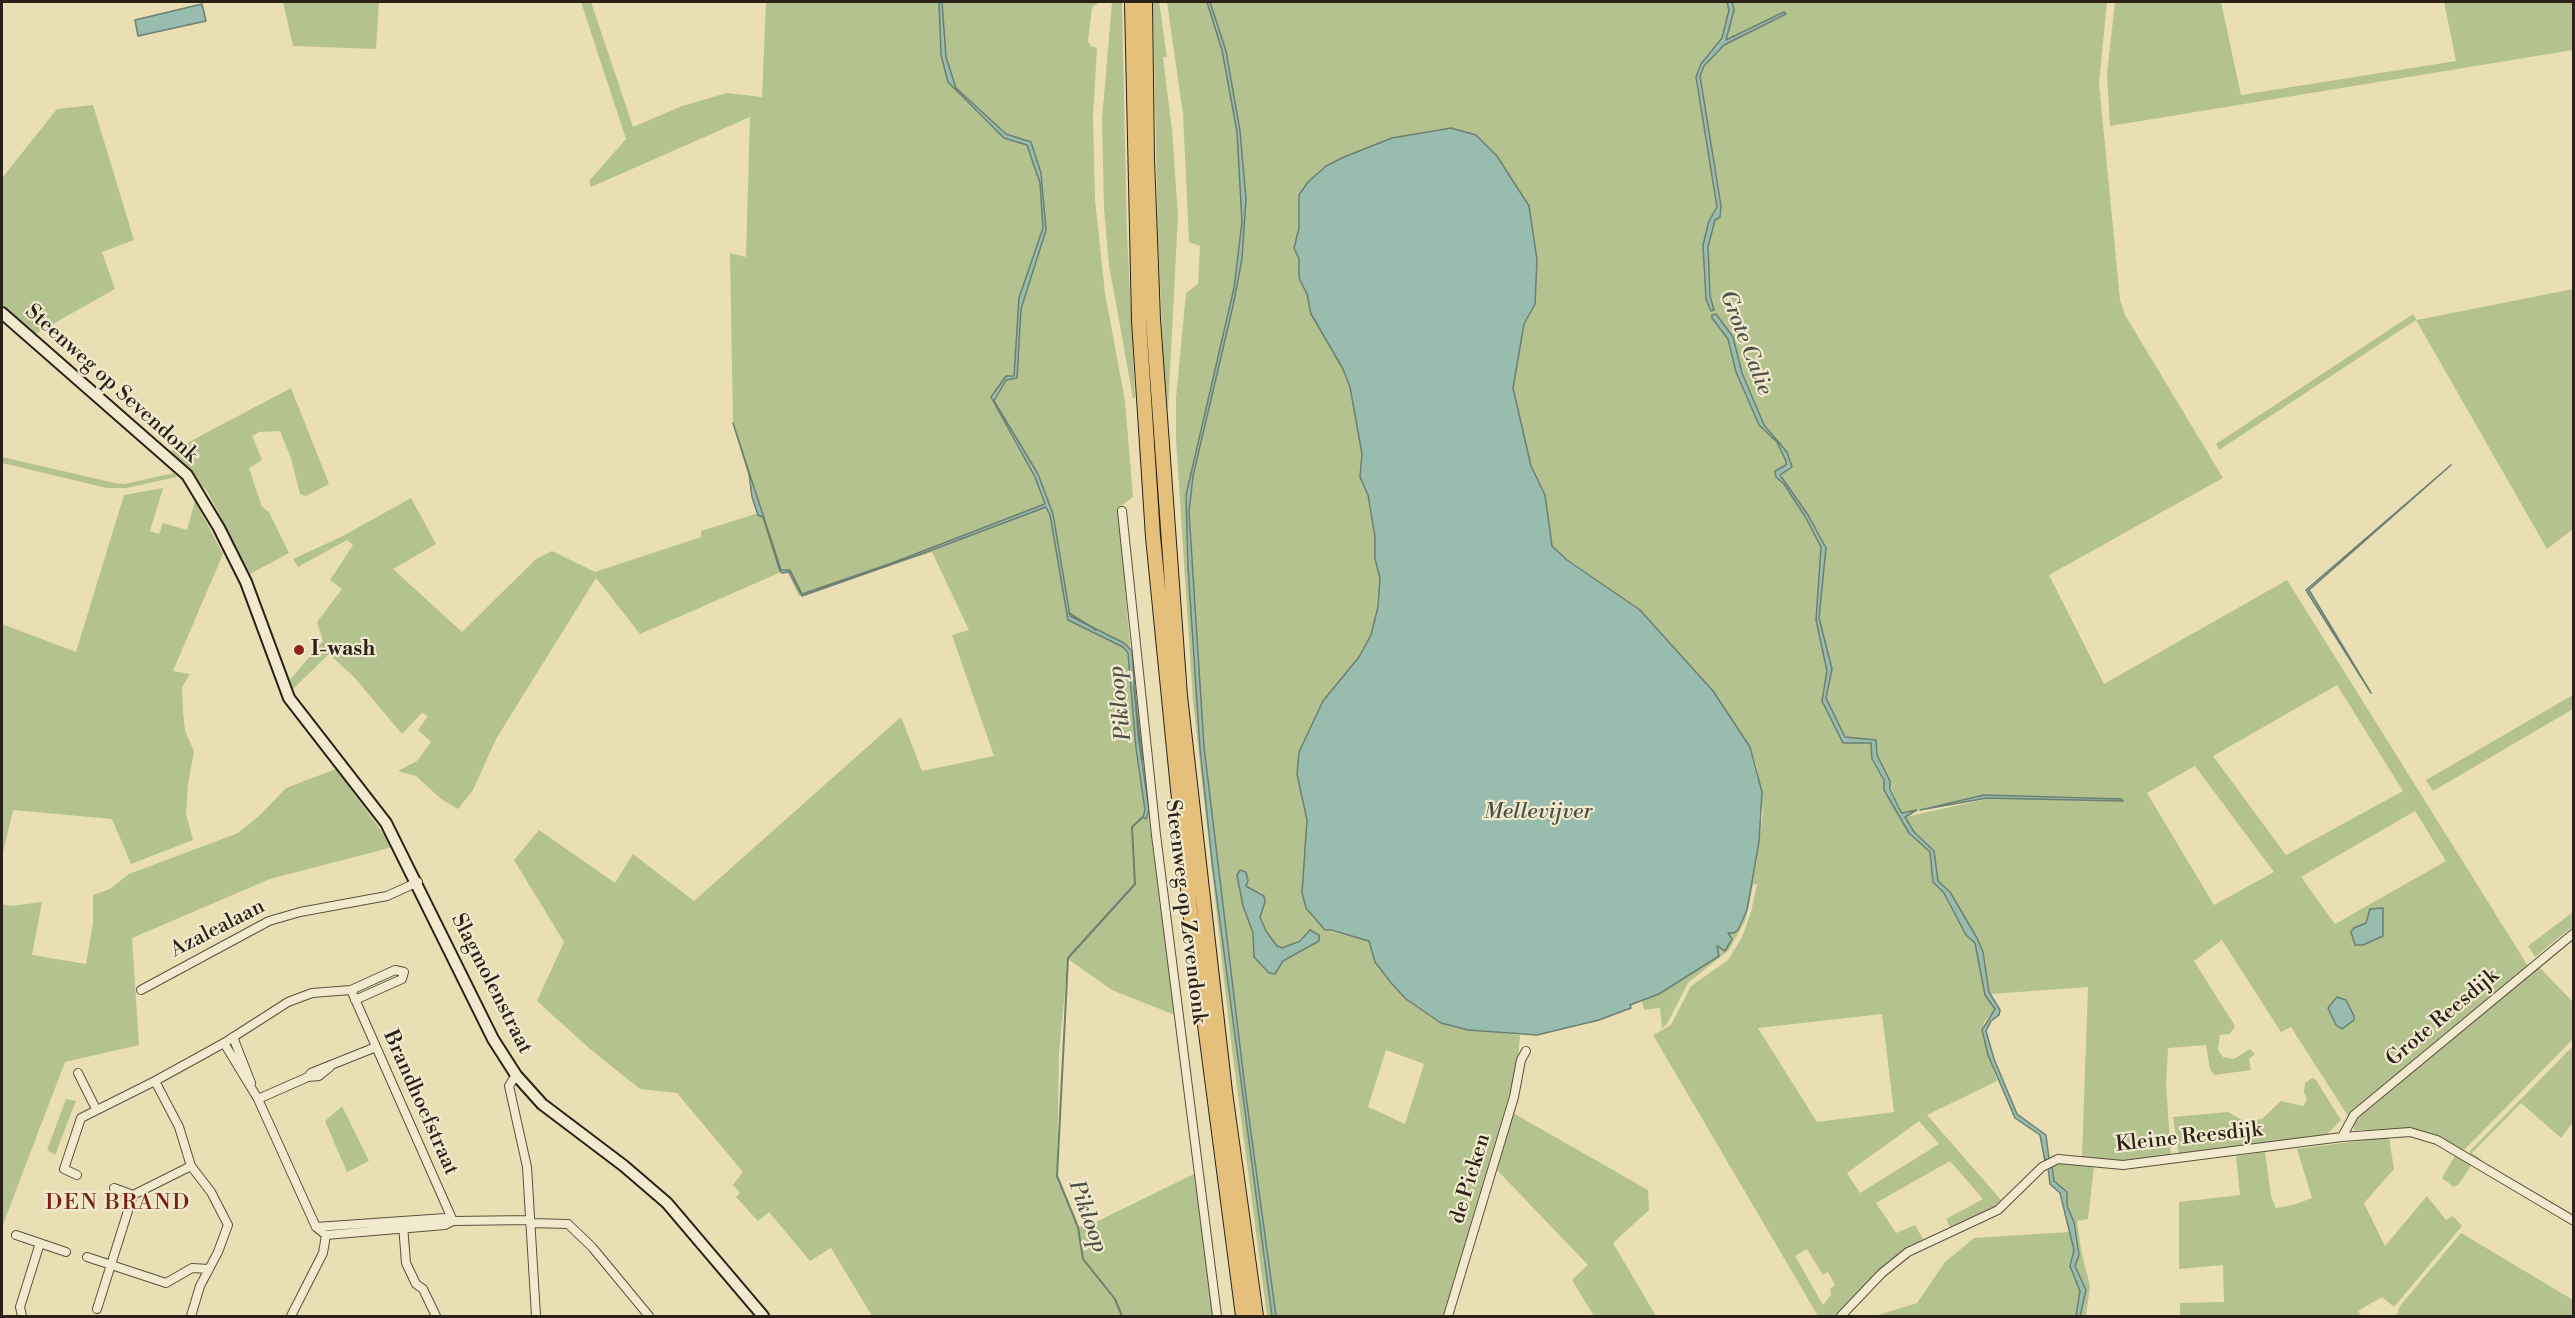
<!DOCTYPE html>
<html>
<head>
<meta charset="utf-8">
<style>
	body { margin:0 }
	#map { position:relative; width:2575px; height:1318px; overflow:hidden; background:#eadfb4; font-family:"Libre Bodoni",serif }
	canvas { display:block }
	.frame { position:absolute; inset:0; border:3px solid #2b2118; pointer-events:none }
</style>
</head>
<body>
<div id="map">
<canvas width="2575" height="1318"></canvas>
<div class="frame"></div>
</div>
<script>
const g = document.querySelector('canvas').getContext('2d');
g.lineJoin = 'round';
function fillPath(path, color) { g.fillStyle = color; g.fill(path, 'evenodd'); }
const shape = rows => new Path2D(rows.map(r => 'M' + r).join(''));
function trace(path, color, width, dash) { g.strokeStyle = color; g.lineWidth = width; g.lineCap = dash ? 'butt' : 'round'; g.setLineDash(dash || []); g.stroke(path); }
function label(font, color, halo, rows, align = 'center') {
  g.font = font + ' "Libre Bodoni",serif'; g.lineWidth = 4.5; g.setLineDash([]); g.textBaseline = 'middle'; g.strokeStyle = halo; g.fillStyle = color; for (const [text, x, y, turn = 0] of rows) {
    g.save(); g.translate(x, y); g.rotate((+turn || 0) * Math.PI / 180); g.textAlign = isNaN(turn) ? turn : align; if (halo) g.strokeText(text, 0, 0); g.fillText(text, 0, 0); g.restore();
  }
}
fillPath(shape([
	[283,2,379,2,376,49,293,46],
	[581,2,591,2,633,127,682,106,727,93,762,97,766,2,1100,2,1092,7,1088,41,1091,46,1097,48,1093,117,1095,199,1105,293,1125,401,1133,497,1118,508,1131,657,1175,1015,1112,990,1068,959,1059,1053,1057,1176,1078,1227,1092,1224,1196,1173,1214,1316,872,1316,831,1248,810,1261,769,1212,758,1221,736,1197,740,1193,733,1185,743,1172,677,1093,640,1089,590,1049,537,1001,564,942,514,860,539,830,615,883,633,854,694,901,901,717,922,771,994,756,952,635,969,630,932,552,799,596,787,571,781,572,640,634,596,578,496,739,473,790,458,809,441,799,416,776,398,771,417,761,431,742,418,730,428,716,422,713,402,734,354,677,329,654,293,689,288,682,323,641,317,622,342,589,330,580,353,545,347,540,298,567,293,559,343,536,411,498,436,544,393,569,462,632,536,559,552,551,595,572,701,537,701,531,762,512,733,422,730,253,746,257,750,117,591,187,589,181,626,139],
	[1112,2,1122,2,1127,233,1135,398,1133,398,1109,265,1104,209,1102,119],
	[1153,2,1159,2,1167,57,1163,57,1172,130,1178,215,1168,411,1164,374,1158,237],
	[1167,2,2107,2,2099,83,2120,300,2125,315,2223,478,2049,575,2104,684,2287,580,2528,966,2348,1116,2291,1027,2281,1032,2222,940,2194,961,2235,1026,2230,1034,2220,1035,2218,1050,2223,1057,2234,1059,2250,1049,2255,1054,2249,1059,2251,1070,2214,1075,2210,1069,2206,1045,2168,1048,2166,1085,2171,1156,2118,1161,2082,1157,2088,987,1990,994,1983,952,1977,938,1950,892,1938,881,1934,851,1914,832,1905,817,1991,798,1984,795,1902,813,1877,755,1877,743,1872,761,1884,780,1886,794,1912,837,1930,852,1935,885,1944,893,1966,935,1975,943,1985,995,1995,1009,1984,1022,1982,1033,1997,1081,1927,1115,2002,1201,1990,1210,1950,1227,1946,1219,1983,1199,1950,1161,1876,1203,1896,1233,1915,1225,1923,1239,1885,1265,1835,1316,1818,1316,1653,1035,1671,1025,1691,986,1728,960,1742,937,1751,912,1757,884,1753,885,1749,905,1745,921,1729,950,1688,983,1667,1024,1662,1028,1660,1008,1644,1010,1642,1001,1659,994,1719,956,1715,947,1723,950,1729,931,1738,930,1742,923,1756,865,1763,812,1757,767,1750,747,1713,691,1640,610,1567,560,1552,546,1545,495,1531,466,1513,388,1524,324,1535,304,1451,128,1392,138,1344,157,1326,166,1299,196,1299,228,1294,248,1299,259,1299,278,1307,294,1311,314,1343,369,1350,387,1362,454,1360,477,1368,495,1375,537,1375,559,1380,578,1378,607,1371,635,1359,657,1323,701,1297,774,1307,820,1302,893,1306,908,1325,930,1369,941,1375,962,1392,984,1406,999,1441,1023,1468,1030,1520,1035,1517,1069,1443,1316,1267,1316,1231,1042,1193,701,1176,440,1176,398,1186,293,1198,284,1200,246,1189,242,1183,114],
	[2337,685,2403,791,2286,855,2213,756],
	[2195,766,2274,872,2214,905,2147,793],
	[2415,811,2446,861,2335,924,2301,877],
	[1246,872,1248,881,1246,886,1262,893,1264,906,1260,917,1266,931,1277,946,1282,948,1303,938,1313,945,1281,963,1254,938,1243,906,1237,875],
	[1882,1014,1894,1112,1817,1122,1758,1028],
	[1386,1050,1424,1064,1405,1124,1368,1107],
	[1919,1121,1939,1144,1860,1193,1847,1173],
	[1807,1249,1823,1275,1828,1272,1835,1285,1830,1289,1831,1295,1823,1305,1795,1256],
	[2115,2,2221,2,2241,95,2456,61,2444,2,2573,2,2573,50,2110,126,2107,74],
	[93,105,134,240,102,252,115,289,35,334,2,305,2,178,57,109],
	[2573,289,2573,529,2547,549,2416,320,2219,450,2216,444,2413,314,2417,320],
	[291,388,329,484,306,496,300,494,291,458,280,431,259,432,252,436,262,460,249,468,262,507,269,512,289,553,250,574,207,491,170,452],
	[2,457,115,483,125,484,174,473,177,477,126,488,107,488,2,463],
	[163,488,150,531,159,534,163,523,187,530,195,501,223,554,173,671,190,674,182,687,183,710,185,731,194,751,188,784,186,814,193,840,131,864,112,819,13,810,2,857,2,624,76,652,124,495],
	[2573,695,2573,709,2433,791,2426,780],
	[336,769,393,847,270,879,132,938,139,1045,65,1062,2,1227,2,904,11,906,42,902,32,955,86,964,93,923,93,895,110,889,129,874,238,833,258,817,286,788],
	[2573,912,2573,926,2535,957,2528,946],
	[2561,946,2563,948,2540,968,2573,1002,2573,1039,2464,1150,2428,1133,2411,1129,2354,1130,2353,1120],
	[2573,1046,2573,1122,2561,1138,2521,1103,2472,1153,2481,1159,2479,1161,2470,1156,2470,1151],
	[2312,1078,2316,1080,2341,1120,2326,1135,2179,1155,2173,1117,2228,1112,2244,1121,2262,1119,2281,1101,2303,1106,2307,1100,2304,1092,2305,1083],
	[66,1099,76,1101,55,1155,47,1150],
	[342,1106,369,1161,347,1172,325,1121],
	[1513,1113,1648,1190,1649,1210,1613,1243,1656,1316,1594,1316,1572,1280,1588,1265,1496,1169],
	[2389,1137,2394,1169,2364,1203,2385,1246,2427,1196,2446,1220,2453,1216,2462,1226,2394,1307,2382,1297,2358,1311,2361,1316,2180,1316,2180,1303,2224,1302,2223,1265,2179,1269,2179,1202,2240,1195,2236,1156,2265,1152,2271,1196,2276,1208,2293,1205,2312,1198,2297,1149],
	[2456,1154,2472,1164,2459,1184,2454,1187,2442,1178],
	[2065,1162,2094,1166,2088,1219,2077,1221,2081,1250,2090,1286,2086,1316,1875,1316,1917,1303,1945,1262,1974,1238,2069,1232,2060,1193,2050,1184,2048,1166],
	[2461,1233,2573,1300,2573,1316,2396,1316,2400,1306]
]), '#b4c28f');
const water = shape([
	[939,2,942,2,946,57,956,88,1006,134,1031,142,1041,173,1046,230,1021,309,1017,378,1006,380,994,401,1038,474,1053,514,1070,616,1124,643,1132,651,1138,735,1149,810,1146,819,1143,817,1145,810,1136,748,1128,653,1123,647,1068,620,1050,515,1046,507,924,553,802,596,789,572,782,573,780,571,763,517,758,515,752,497,749,474,733,423,781,570,790,570,802,594,892,563,1045,504,1035,477,991,397,1006,376,1014,376,1019,298,1043,228,1040,183,1027,145,1004,138,948,82,941,55,939,2],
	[1207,2,1210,2,1226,51,1240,131,1246,199,1242,259,1233,306,1193,476,1189,512,1204,747,1246,1096,1276,1316,1272,1316,1212,861,1200,748,1188,567,1186,495,1234,288,1242,222,1237,132,1222,50,1207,2],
	[1727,2,1732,2,1734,10,1726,40,1784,12,1786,14,1724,45,1704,66,1700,76,1721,206,1720,217,1715,220,1708,247,1710,296,1714,310,1711,311,1706,299,1703,245,1709,221,1717,207,1696,77,1701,64,1722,38,1729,10,1727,2],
	[202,4,206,21,138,36,135,20,202,4],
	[1451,128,1476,135,1497,156,1529,206,1537,260,1535,304,1524,324,1513,388,1531,466,1545,495,1552,546,1567,560,1640,610,1713,691,1750,747,1762,792,1759,842,1747,910,1738,930,1734,933,1728,933,1732,939,1725,951,1717,946,1719,956,1659,994,1630,1005,1631,1008,1599,1020,1537,1035,1468,1030,1441,1023,1406,999,1392,984,1375,962,1369,941,1331,930,1325,930,1306,908,1302,893,1307,820,1297,774,1299,752,1323,701,1359,657,1371,635,1378,607,1380,578,1375,559,1375,537,1368,495,1360,477,1362,454,1350,387,1343,369,1311,314,1307,294,1299,278,1299,259,1294,248,1299,228,1299,195,1308,182,1326,166,1344,157,1392,138,1451,128],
	[1716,314,1733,337,1742,373,1764,425,1787,452,1792,467,1780,475,1808,515,1826,548,1819,618,1832,669,1826,698,1845,737,1876,740,1877,755,1890,781,1890,789,1900,810,1902,813,1917,810,1905,817,1914,832,1934,851,1938,881,1950,892,1977,938,1983,952,1989,992,2000,1010,1999,1015,1991,1021,1986,1031,1994,1059,2017,1114,2046,1135,2049,1159,2045,1161,2040,1135,2015,1118,1988,1055,1982,1030,1995,1009,1985,995,1975,943,1966,935,1944,893,1933,882,1930,852,1909,833,1884,790,1884,780,1872,759,1871,743,1843,743,1822,701,1827,671,1816,620,1821,547,1806,518,1784,484,1776,477,1775,471,1786,465,1786,461,1777,442,1759,425,1736,372,1728,339,1712,318,1712,315,1716,314],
	[2451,465,2309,590,2371,693,2306,590,2451,465],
	[1984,795,2121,799,2123,801,1987,798,1920,810,1984,795],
	[1240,870,1246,872,1248,881,1246,886,1264,896,1265,902,1260,917,1266,931,1277,946,1282,948,1300,941,1310,930,1319,935,1319,941,1283,961,1275,974,1269,973,1254,957,1253,933,1243,906,1237,875,1240,870],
	[2383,908,2383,936,2363,945,2355,945,2351,932,2354,928,2366,923,2370,909,2383,908],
	[2337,997,2346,1000,2354,1016,2354,1020,2342,1029,2336,1025,2328,1008,2337,997],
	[2052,1166,2054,1181,2067,1192,2067,1206,2074,1222,2079,1255,2075,1266,2086,1290,2080,1316,2076,1316,2080,1291,2070,1266,2074,1250,2060,1193,2050,1184,2048,1167,2052,1166]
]);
fillPath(water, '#98bdae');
trace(water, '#6c7f72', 1.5);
trace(shape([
	[1069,613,1096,630],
	[1134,687,1142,759],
	[1122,1316,1115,1299,1083,1259,1078,1227,1057,1176,1068,958,1135,884,1132,827,1143,817]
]), '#6c7f72', 2);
const street = shape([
	[1122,511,1156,835,1217,1316],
	[141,990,269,921,300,912,387,896,418,882],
	[355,1000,402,979,404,972,395,970,351,990,453,1221],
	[233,1037,251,1083],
	[224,1043,258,1099,316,1227,326,1235],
	[78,1073,96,1109],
	[516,1075,509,1086,527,1167,536,1316],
	[308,1077,319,1076,330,1067],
	[155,1081,224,1043,288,1002,312,993,351,990],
	[258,1099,308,1077,311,1073,376,1047],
	[2342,1137,2354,1115,2574,933],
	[77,1175,64,1169,81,1118,155,1081,179,1127,191,1166,211,1192,228,1225,218,1252,200,1286,191,1316],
	[114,1188,133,1195],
	[530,1223,568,1224,592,1247,649,1316],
	[403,1225,406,1263,416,1284,423,1289,436,1316],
	[316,1227,445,1218,453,1221,530,1220],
	[16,1235,66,1252],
	[87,1257,166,1283,192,1268,209,1269],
	[97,1309,133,1195,191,1166],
	[22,1316,20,1307,40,1243],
	[291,1316,323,1253,326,1235,445,1225,453,1221],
	[1448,1316,1514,1097,1521,1060,1526,1051],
	[1841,1316,1882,1273,1908,1252,1998,1210,2042,1167,2058,1159,2123,1165,2342,1137,2410,1132,2437,1140,2574,1221]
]);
const secondary = shape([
	[2,313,187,475,219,528,246,582,289,698,386,823,493,1039,516,1075,542,1104,624,1166,667,1203,763,1316]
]);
const highway = shape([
	[1132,2,1139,321,1153,537,1190,910,1243,1316],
	[1145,2,1147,158,1153,319,1180,696,1225,1092,1256,1316]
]);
trace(street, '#5b503f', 10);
trace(secondary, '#2b2118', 14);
trace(highway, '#2b2118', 16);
trace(street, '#f1eace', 8);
trace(secondary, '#f1eace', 10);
trace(highway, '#e5c07a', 14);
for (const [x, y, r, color] of [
	[299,650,6,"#8f2418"]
]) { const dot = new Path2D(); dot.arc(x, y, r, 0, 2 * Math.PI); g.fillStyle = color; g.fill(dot); trace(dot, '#f1eace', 2); }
label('21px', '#2b2118', '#f1eace', [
	["Steenweg op Sevendonk",111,384,42],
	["Steenweg op Zevendonk",1185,912,83],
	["Azalealaan",218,929,-27],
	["Slagmolenstraat",491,984,63],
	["Grote Reesdijk",2443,1018,-40],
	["Brandhoefstraat",420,1103,66],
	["Kleine Reesdijk",2189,1138,-6],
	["de Picken",1471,1179,-73]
]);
label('bold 21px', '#2b2118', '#f1eace', [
	["I-wash",311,650]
], 'left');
label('italic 22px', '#4c5045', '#f1eace', [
	["Grote Calie",1745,343,69],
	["Pikloop",1121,703,-96],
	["Mellevijver",1538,813],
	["Pikloop",1087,1217,70]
]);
g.letterSpacing = '1.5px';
label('22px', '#7a1f14', '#f1eace', [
	["DEN BRAND",118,1204]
]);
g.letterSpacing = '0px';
</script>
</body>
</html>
